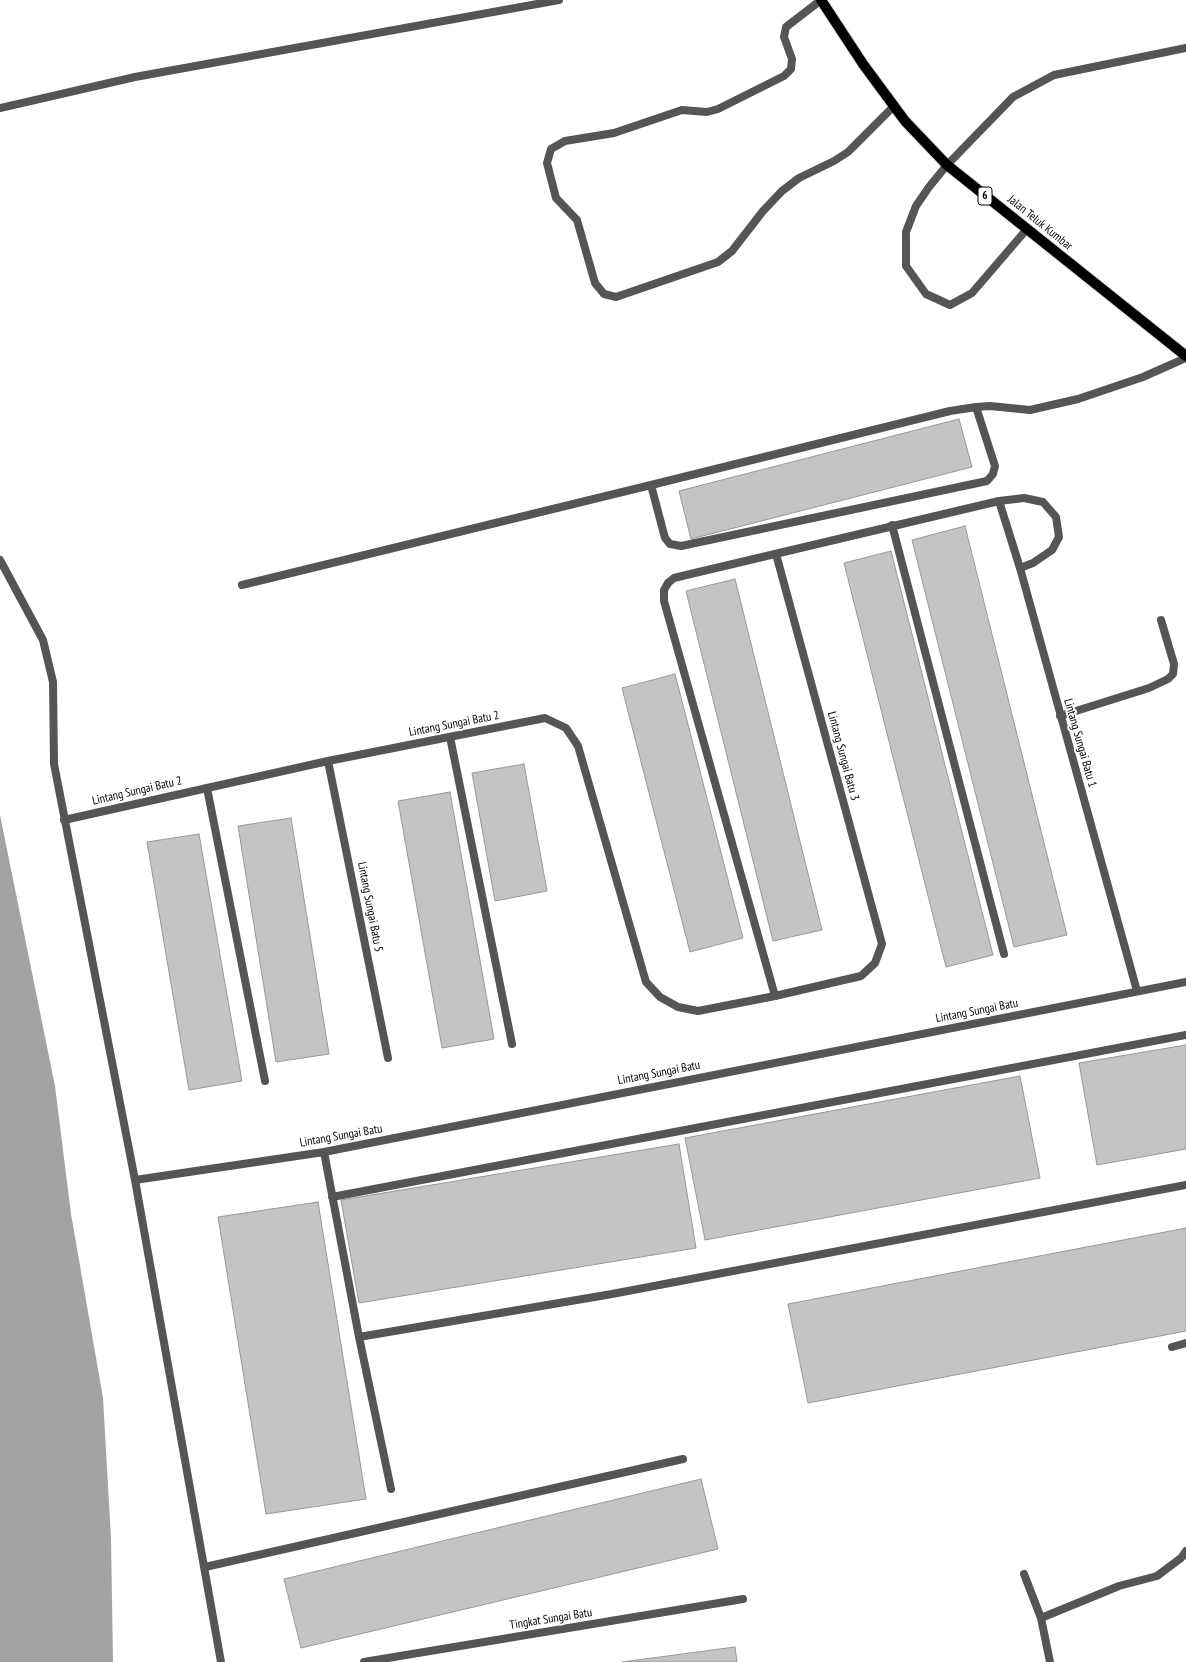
<!DOCTYPE html>
<html>
<head>
<meta charset="utf-8">
<style>
	body { margin:0 }
	canvas { display:block; background:#fff }
</style>
</head>
<body>
<canvas width="1186" height="1662"></canvas>
<script>
const g = document.querySelector('canvas').getContext('2d');
g.lineJoin = 'round';
function fillPath(path, color) { g.fillStyle = color; g.fill(path, 'evenodd'); }
const shape = rows => new Path2D(rows.map(r => 'M' + r).join(''));
function trace(path, color, width, dash) { g.strokeStyle = color; g.lineWidth = width; g.lineCap = dash ? 'butt' : 'round'; g.setLineDash(dash || []); g.stroke(path); }
function label(font, color, halo, rows, align = 'center') {
  g.font = font + ' "PT Sans Narrow",sans-serif'; g.lineWidth = 4; g.setLineDash([]); g.textBaseline = 'middle'; g.strokeStyle = halo; g.fillStyle = color; for (const [text, x, y, turn = 0] of rows) {
    g.save(); g.translate(x, y); g.rotate((+turn || 0) * Math.PI / 180); g.textAlign = isNaN(turn) ? turn : align; if (halo) g.strokeText(text, 0, 0); g.fillText(text, 0, 0); g.restore();
  }
}
fillPath(shape([
	[0,815,55,1086,71,1214,103,1398,111,1538,113,1662,0,1662]
]), '#a3a3a3');
const building = shape([
	[959,419,972,467,691,539,679,491,959,419],
	[965,526,1067,935,1014,947,912,540,965,526],
	[891,551,993,955,946,967,844,563,891,551],
	[735,579,822,930,773,941,686,591,735,579],
	[675,674,743,938,690,952,622,688,675,674],
	[524,764,547,891,495,901,472,773,524,764],
	[450,792,494,1039,442,1048,398,801,450,792],
	[291,818,329,1054,276,1062,238,826,291,818],
	[199,834,242,1081,189,1090,147,842,199,834],
	[1186,1045,1186,1149,1097,1165,1079,1063,1186,1045],
	[1020,1076,1040,1178,705,1240,685,1138,1020,1076],
	[679,1144,696,1248,359,1303,341,1200,679,1144],
	[318,1202,366,1499,266,1514,218,1217,318,1202],
	[1186,1228,1186,1331,808,1403,788,1304,1186,1228],
	[701,1479,718,1549,301,1648,284,1579,701,1479],
	[735,1647,737,1662,622,1662,735,1647]
]);
fillPath(building, '#c4c4c4');
trace(building, '#999', 1);
const primary = shape([
	[821,0,863,64,905,121,947,165,1186,356]
]);
trace(primary, '#dbdbdb', 12);
trace(shape([
	[947,165,929,187,916,206,906,232,906,266,926,294,950,305,972,293,1027,229],
	[976,407,995,466,993,474,987,481,681,546,670,544,665,538,651,485,950,411,976,407,990,406,1030,410,1078,399,1143,377,1186,358],
	[999,501,1024,498,1043,502,1056,517,1059,537,1052,550,1033,563,1020,568],
	[892,525,1004,954],
	[668,583,664,590,664,601,775,996],
	[242,585,651,485],
	[1060,716,1149,688,1168,679,1173,674,1174,664,1161,620],
	[450,737,512,1044],
	[207,788,265,1081],
	[205,1567,683,1459]
]), '#555', 8);
trace(shape([
	[821,0,786,27,784,37,792,59,791,69,784,76,718,109,707,112,682,110,614,133,565,141,551,149,547,163,556,198,577,220,595,283,604,294,616,297,718,262,732,251,763,211,782,191,799,178,834,161,848,152,894,106],
	[0,108,135,77,559,0],
	[947,165,1013,97,1054,75,1186,48],
	[0,560,43,640,53,682,54,764,135,1180,221,1662],
	[668,583,674,578,682,576,999,501,1020,568,1137,991],
	[328,761,388,1058],
	[64,820,328,761,545,718,566,728,578,746,646,982,660,997,678,1007,698,1011,775,996,861,976,875,963,882,944,776,554],
	[324,1152,359,1337,391,1489],
	[135,1180,324,1152,1186,982],
	[332,1197,1186,1035],
	[359,1337,612,1294,1186,1185],
	[1172,1347,1186,1343],
	[1024,1574,1041,1618,1050,1662],
	[1041,1618,1119,1586,1157,1576,1181,1558,1186,1551],
	[364,1662,743,1599]
]), '#555', 8);
trace(primary, '#000', 10);
for (const [x, y, w] of [
	[985,196,14]
]) { const box = new Path2D(); box.roundRect(x - w / 2, y - 9, w, 18, 3); g.fillStyle = '#fff'; g.fill(box); trace(box, '#000', 1); }
label('bold 11px', '#000', null, [
	["6",985,196]
]);
label('12px', '#000', '#fff', [
	["Jalan Teluk Kumbar",1040,223,39],
	["Lintang Sungai Batu 2",454,724,-11],
	["Lintang Sungai Batu 1",1080,743,74],
	["Lintang Sungai Batu 3",843,756,75],
	["Lintang Sungai Batu 2",137,791,-13],
	["Lintang Sungai Batu 5",370,907,79],
	["Lintang Sungai Batu",977,1011,-11],
	["Lintang Sungai Batu",659,1073,-11],
	["Lintang Sungai Batu",341,1136,-10],
	["Tingkat Sungai Batu",551,1619,-9]
]);
</script>
</body>
</html>
